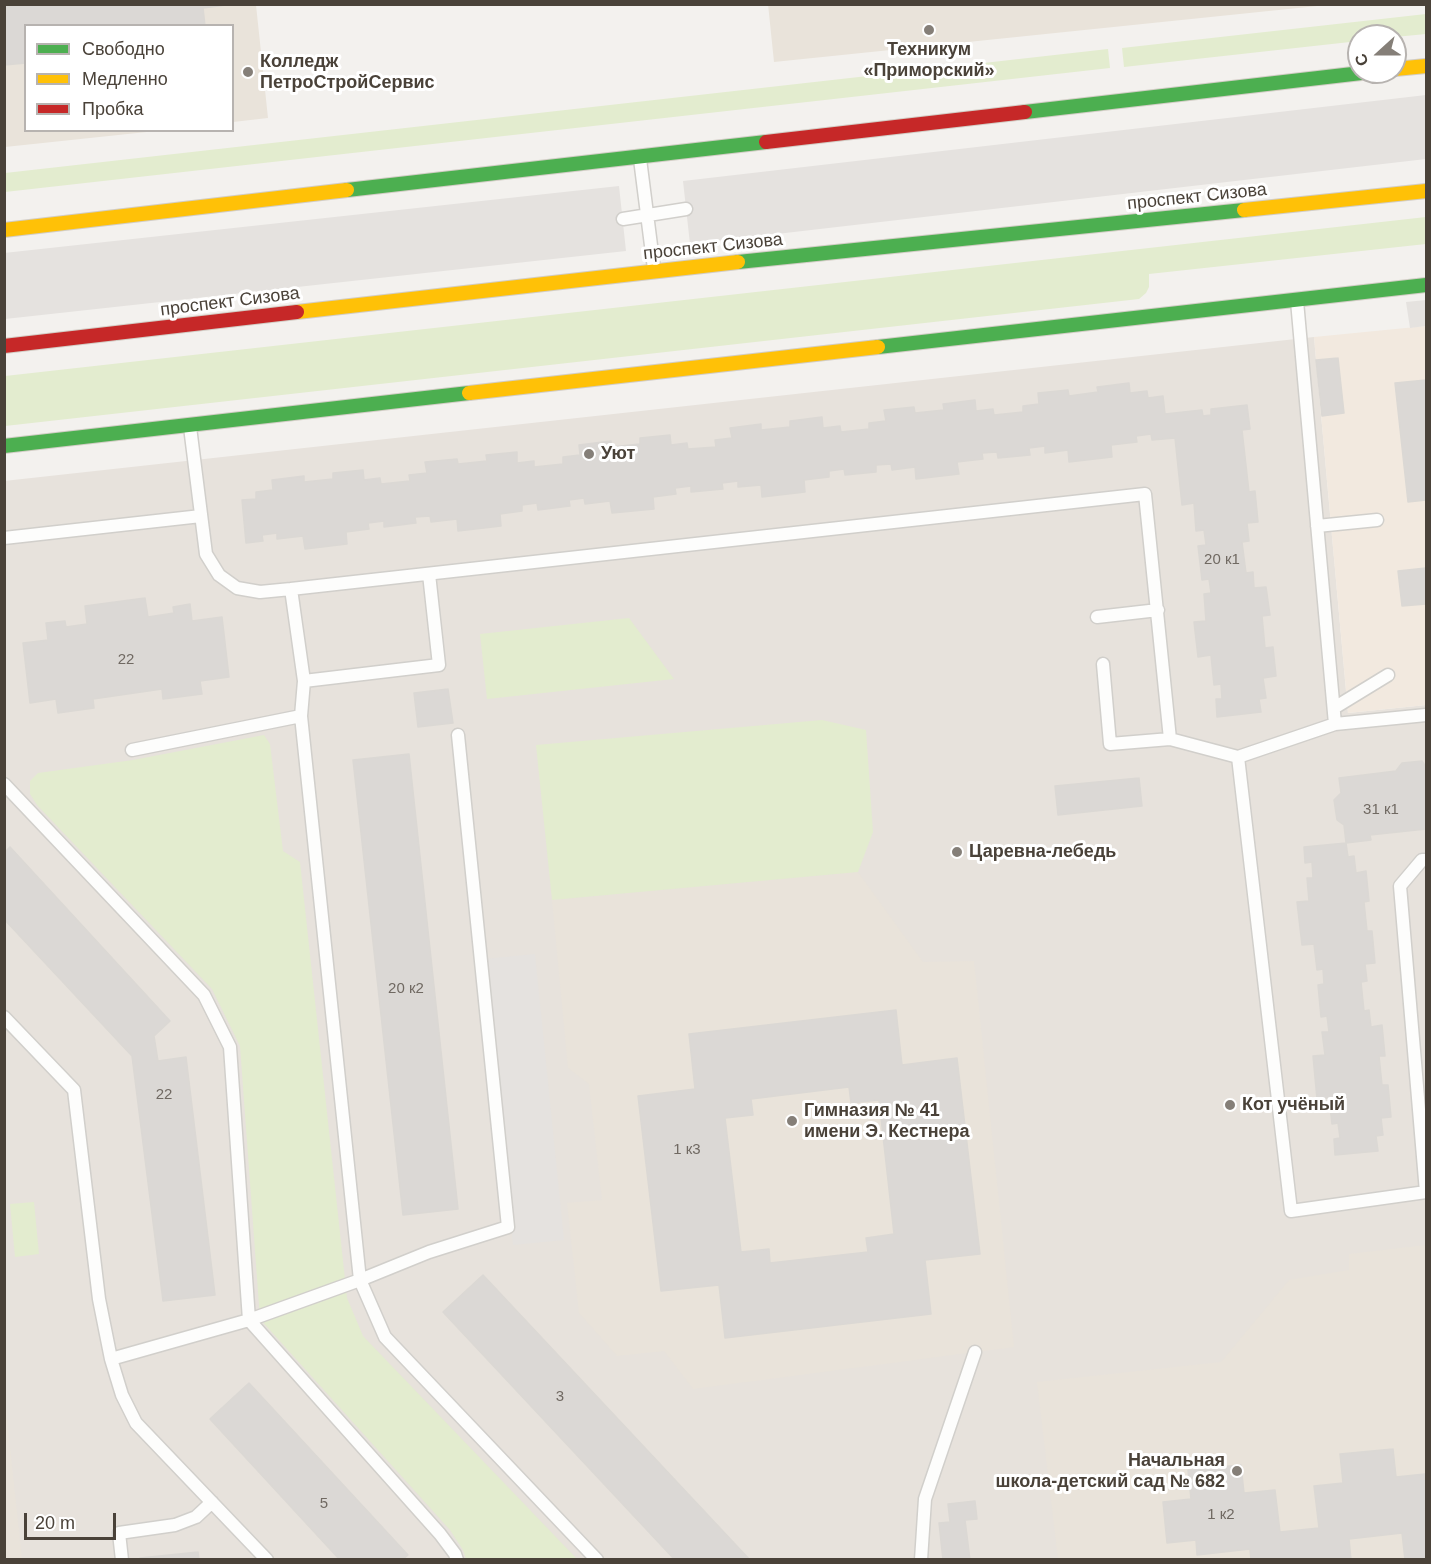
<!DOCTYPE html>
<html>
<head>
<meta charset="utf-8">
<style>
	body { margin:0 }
	#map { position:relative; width:1431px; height:1564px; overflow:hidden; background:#f3f1ee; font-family:Arial,sans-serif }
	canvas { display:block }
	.frame { position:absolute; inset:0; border:6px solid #4a4239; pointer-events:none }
	.legend { position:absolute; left:24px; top:24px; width:210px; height:108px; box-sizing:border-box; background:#fff; border:2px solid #b7b3b0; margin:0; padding:8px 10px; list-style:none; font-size:18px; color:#4a4239 }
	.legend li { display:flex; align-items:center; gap:12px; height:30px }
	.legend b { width:30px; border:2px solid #b7b3b0 }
	.north { position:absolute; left:1347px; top:24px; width:60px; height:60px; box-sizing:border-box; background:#fff; border:2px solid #b7b3b0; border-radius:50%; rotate:249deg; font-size:16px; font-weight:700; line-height:24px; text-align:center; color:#4a4239 }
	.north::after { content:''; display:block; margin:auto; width:21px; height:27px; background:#857f78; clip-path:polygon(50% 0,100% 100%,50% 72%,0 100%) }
	.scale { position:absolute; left:24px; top:1513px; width:92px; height:27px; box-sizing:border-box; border:3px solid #4a4239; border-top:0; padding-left:8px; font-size:18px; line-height:21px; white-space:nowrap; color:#4a4239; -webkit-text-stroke:4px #fff; paint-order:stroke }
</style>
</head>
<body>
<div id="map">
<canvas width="1431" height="1564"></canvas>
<div class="frame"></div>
<ul class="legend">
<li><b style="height:8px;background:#4caf50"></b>Свободно</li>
<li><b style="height:8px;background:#ffc107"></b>Медленно</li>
<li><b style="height:8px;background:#c62828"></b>Пробка</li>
</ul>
<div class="north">С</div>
<div class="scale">20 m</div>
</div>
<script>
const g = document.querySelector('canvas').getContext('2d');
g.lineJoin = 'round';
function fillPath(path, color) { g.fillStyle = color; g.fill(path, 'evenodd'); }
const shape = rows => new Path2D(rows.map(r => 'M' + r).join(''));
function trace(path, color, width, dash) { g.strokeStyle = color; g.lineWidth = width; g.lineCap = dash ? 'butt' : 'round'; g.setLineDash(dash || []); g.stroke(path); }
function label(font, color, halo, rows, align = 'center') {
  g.font = font + ' Arial,sans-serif'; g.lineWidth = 6; g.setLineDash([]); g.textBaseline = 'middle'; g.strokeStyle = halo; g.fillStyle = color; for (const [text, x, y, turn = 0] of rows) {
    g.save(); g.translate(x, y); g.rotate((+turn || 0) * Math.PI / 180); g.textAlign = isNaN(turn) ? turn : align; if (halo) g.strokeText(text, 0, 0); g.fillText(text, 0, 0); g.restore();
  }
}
fillPath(shape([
	[1314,337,1348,713,1426,705,1426,1559,5,1559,4,481]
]), '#e7e2dc');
fillPath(shape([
	[1426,326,1426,705,1348,713,1314,337]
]), '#f2e9df');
fillPath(shape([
	[768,4,1327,4,1327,5,774,62],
	[4,5,256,5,268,118,233,122,232,26,26,26,26,130,156,131,5,147],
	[858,872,923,962,974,961,1014,1347,693,1389,664,1351,617,1356,579,1313,567,1203,602,1200,589,1084,568,1068,552,900],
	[1426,1245,1426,1559,1058,1559,1037,1382,1221,1362,1289,1280,1349,1270,1349,1254],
	[5,1400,22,1559,5,1559]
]), '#e9e3da');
fillPath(shape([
	[1426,14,1426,34,1395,37,1359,36,1359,41,1124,67,1122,48],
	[1108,49,1110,68,5,192,5,173],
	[1426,217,1426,244,1149,274,1149,287,1146,293,1139,299,5,426,5,376],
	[629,618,674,679,487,699,480,634],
	[822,720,866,730,873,832,858,872,552,900,536,745],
	[264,735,270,744,283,851,300,862,347,1298,363,1336,577,1559,466,1559,463,1550,450,1530,260,1319,240,1046,212,989,37,805,30,794,30,781,38,773,133,760],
	[34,1202,39,1254,15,1257,10,1204]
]), '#e3eccf');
fillPath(shape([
	[1426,95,1426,159,690,244,683,181],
	[619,186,626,251,5,319,4,253],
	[1426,300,1426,326,1410,328,1406,302],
	[535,954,564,1240,513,1245,484,959]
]), '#e5e2df');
const building = shape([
	[4,4,226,4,226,5,203,8,205,26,26,26,26,63,4,65,4,4],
	[1338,358,1344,413,1322,416,1316,360,1338,358],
	[1426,380,1426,500,1408,502,1395,383,1426,380],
	[1129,383,1130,393,1147,391,1148,398,1163,396,1165,414,1202,410,1203,416,1211,415,1211,409,1247,405,1250,429,1242,430,1249,492,1255,491,1258,522,1247,523,1249,541,1242,542,1246,573,1253,572,1254,588,1266,587,1270,615,1262,616,1265,648,1273,647,1276,676,1263,678,1266,698,1259,699,1261,712,1217,717,1216,699,1222,699,1221,684,1214,685,1211,655,1198,657,1194,622,1206,621,1204,594,1211,593,1209,579,1202,580,1198,546,1206,545,1204,530,1196,531,1194,503,1182,505,1175,438,1152,440,1151,434,1136,436,1137,442,1111,445,1112,457,1069,462,1068,450,1045,453,1045,446,1029,448,1030,455,998,458,997,452,982,453,983,459,957,462,959,474,916,479,915,467,892,470,891,464,876,465,876,472,845,475,844,469,829,471,829,477,804,480,805,492,762,497,761,485,738,487,738,481,722,483,723,489,691,492,691,486,675,488,676,494,653,497,654,509,612,513,610,501,585,504,584,498,569,500,570,506,538,510,537,503,522,505,522,511,500,514,501,526,458,531,457,519,431,522,430,516,415,517,416,523,384,527,384,521,368,523,369,529,346,532,347,544,305,549,303,536,277,539,277,533,262,535,263,541,246,543,242,500,256,499,256,492,273,490,272,480,304,476,304,482,333,479,333,473,363,470,364,480,380,478,381,484,410,481,409,475,427,473,425,462,457,459,458,464,487,461,486,455,517,452,517,463,534,461,534,467,563,464,563,457,580,455,579,445,611,441,611,447,640,444,640,438,670,435,671,445,687,443,688,449,716,447,715,440,732,438,730,428,761,424,761,430,790,427,790,421,822,417,823,428,840,426,841,432,869,429,869,423,886,421,884,410,914,407,915,413,944,410,943,404,975,400,976,411,993,409,994,415,1023,412,1023,406,1039,404,1038,393,1068,390,1069,396,1098,392,1097,387,1129,383],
	[1426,568,1426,604,1402,606,1398,571,1426,568],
	[145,598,148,617,174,613,173,607,190,604,192,621,222,617,229,677,200,681,202,694,163,699,162,689,93,699,94,708,58,713,56,699,30,703,23,643,48,640,46,623,65,621,66,627,87,624,85,606,145,598],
	[448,689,453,723,418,727,414,693,448,689],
	[409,754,458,1209,403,1215,353,760,409,754],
	[1422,761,1426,767,1426,829,1370,835,1371,840,1346,843,1344,825,1337,820,1334,800,1341,793,1339,778,1396,771,1402,763,1422,761],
	[1139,778,1142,806,1058,815,1055,786,1139,778],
	[1346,843,1348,857,1354,856,1356,873,1366,871,1369,901,1364,902,1367,931,1372,931,1375,963,1365,964,1367,981,1361,982,1364,1011,1369,1010,1371,1027,1382,1025,1385,1056,1379,1056,1382,1085,1388,1085,1391,1117,1381,1118,1383,1135,1376,1136,1378,1151,1335,1155,1334,1139,1340,1138,1338,1123,1332,1124,1329,1098,1317,1099,1313,1056,1325,1055,1322,1032,1329,1032,1327,1016,1321,1017,1318,985,1324,984,1323,969,1317,970,1314,944,1302,945,1297,902,1309,901,1307,878,1313,878,1312,862,1305,863,1304,847,1346,843],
	[10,847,170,1021,154,1036,158,1061,186,1057,215,1295,163,1301,132,1056,4,919,4,853,10,847],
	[896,1010,902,1065,957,1058,980,1254,925,1260,931,1314,725,1338,719,1285,661,1291,638,1096,695,1089,689,1034,896,1010],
	[849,1087,851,1103,879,1100,894,1234,866,1238,868,1252,770,1263,769,1249,741,1252,725,1118,753,1115,751,1099,849,1087],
	[483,1275,750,1560,675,1560,443,1312,483,1275],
	[249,1383,408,1555,402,1560,340,1560,210,1419,249,1383],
	[1393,1449,1396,1477,1425,1474,1426,1560,1405,1560,1402,1533,1349,1539,1351,1560,1251,1560,1250,1549,1197,1555,1196,1540,1167,1543,1163,1502,1191,1499,1188,1470,1241,1465,1244,1493,1275,1490,1280,1532,1319,1528,1314,1486,1343,1483,1340,1454,1393,1449],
	[975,1501,977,1519,965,1520,970,1560,943,1560,939,1523,950,1522,948,1504,975,1501],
	[198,1552,199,1560,140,1560,140,1558,198,1552]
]);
fillPath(building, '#dbd8d5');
trace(building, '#dbd8d4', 1.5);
const lane = shape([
	[640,159,654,269],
	[623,219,686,209],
	[1297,301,1335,724,1238,757,1291,1211,1426,1192],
	[190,427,206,554,219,575,237,588,260,592,291,589,304,681,301,716,360,1280,385,1337,597,1560],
	[1317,526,1377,520],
	[4,538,201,516],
	[291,589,1145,494,1170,739,1238,757],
	[1097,617,1158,610],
	[1103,664,1110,744,1170,739],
	[304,681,439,665,429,574],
	[1334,708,1388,675],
	[1335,724,1426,715],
	[132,750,301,716],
	[4,784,204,995,230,1047,249,1320,440,1534,455,1554,457,1560],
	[4,1017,74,1090,99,1299,111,1359,122,1395,136,1423,267,1560],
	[1426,1192,1400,886,1422,860,1426,860],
	[111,1359,249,1320,360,1280,429,1252,508,1227,458,735],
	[122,1560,119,1533,175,1525,196,1517,212,1502],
	[921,1560,925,1499,975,1352]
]);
const fast = shape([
	[1025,112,1370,72],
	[347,190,766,142],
	[738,262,1244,210],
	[878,347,1426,285],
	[4,446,469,393]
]);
const slow = shape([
	[1395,69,1426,66],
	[1244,210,1426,191],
	[4,230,347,190],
	[297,312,738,262],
	[469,393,878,347]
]);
const jam = shape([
	[766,142,1025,112],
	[4,346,297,312]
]);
trace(lane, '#d1cfcb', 15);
trace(fast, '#d2cdc5', 16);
trace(slow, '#d2cdc5', 16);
trace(jam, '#d2cdc5', 16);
trace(lane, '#fdfdfc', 12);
trace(fast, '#4caf50', 14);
trace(slow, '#ffc107', 14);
trace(jam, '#c62828', 14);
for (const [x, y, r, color] of [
	[929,30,6,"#857f78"],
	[248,72,6,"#857f78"],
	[589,454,6,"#857f78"],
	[957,852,6,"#857f78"],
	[1230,1105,6,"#857f78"],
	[792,1121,6,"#857f78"],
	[1237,1471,6,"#857f78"]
]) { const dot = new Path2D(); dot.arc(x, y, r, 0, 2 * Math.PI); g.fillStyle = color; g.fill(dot); trace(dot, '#fff', 2); }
label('15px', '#706962', null, [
	["20 к1",1222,560],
	["22",126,660],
	["31 к1",1381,810],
	["20 к2",406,989],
	["22",164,1095],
	["1 к3",687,1150],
	["3",560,1397],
	["5",324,1504],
	["1 к2",1221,1515]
]);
label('bold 18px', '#4a4239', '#fff', [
	["Техникум",929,50,"center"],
	["«Приморский»",929,71,"center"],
	["Колледж",260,62],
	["ПетроСтройСервис",260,83],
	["Уют",601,454],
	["Царевна-лебедь",969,852],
	["Кот учёный",1242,1105],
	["Гимназия № 41",804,1111],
	["имени Э. Кестнера",804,1132],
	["Начальная",1225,1461,"right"],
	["школа-детский сад № 682",1225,1482,"right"]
], 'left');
label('18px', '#4a4239', '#fff', [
	["проспект Сизова",1197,197,-6],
	["проспект Сизова",713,247,-6],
	["проспект Сизова",230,302,-7]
]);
</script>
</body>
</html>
